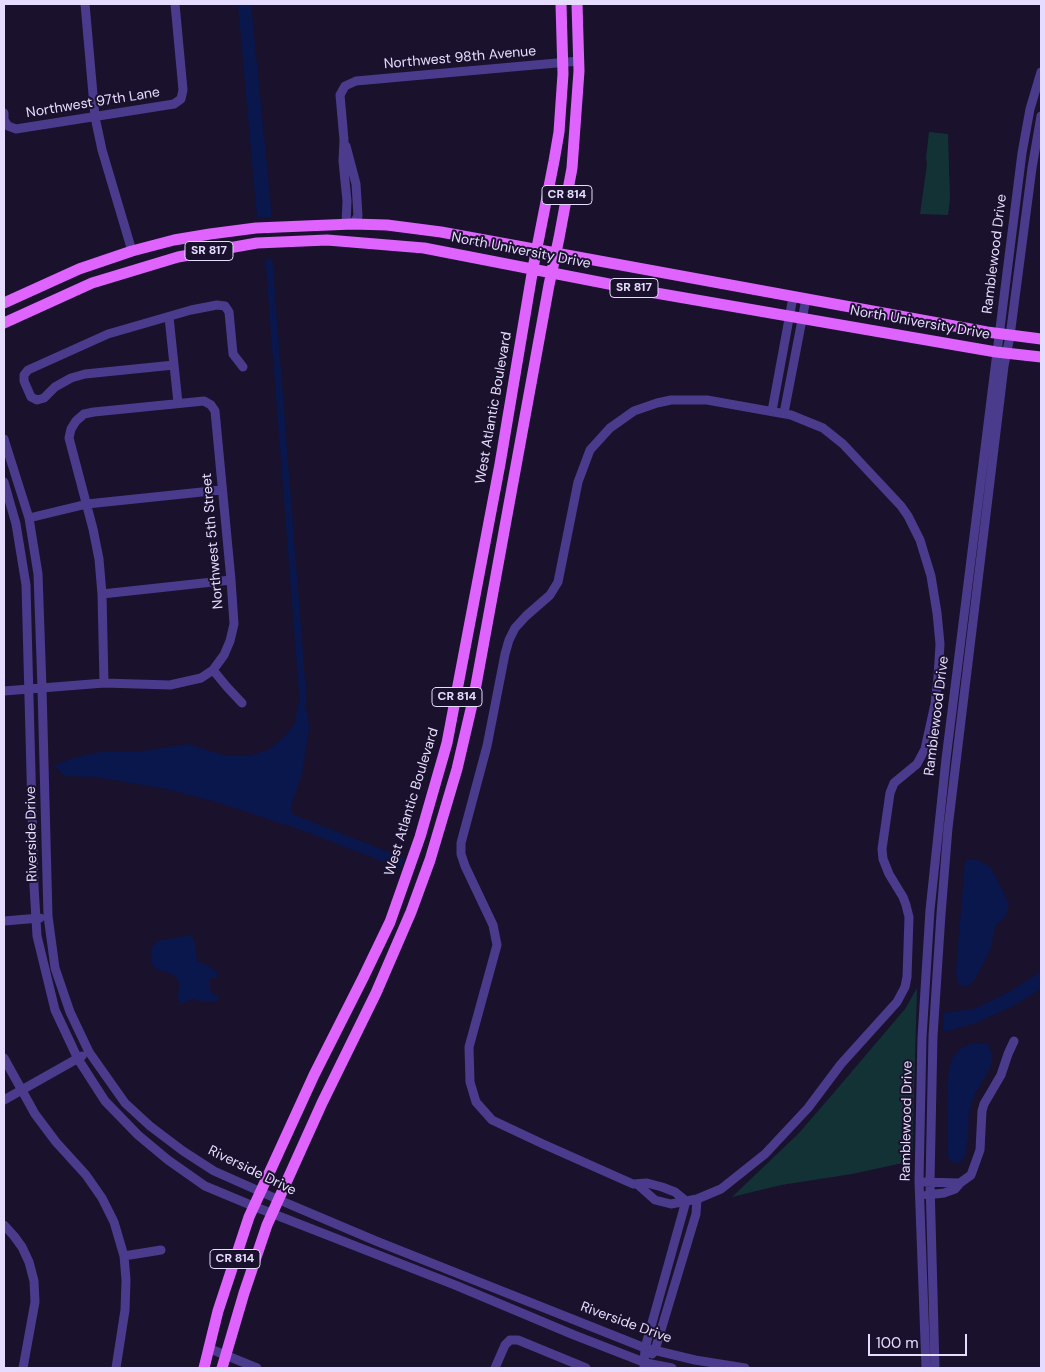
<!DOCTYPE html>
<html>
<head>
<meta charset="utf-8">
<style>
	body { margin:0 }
	#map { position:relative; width:1045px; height:1372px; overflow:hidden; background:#1a112c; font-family:"DM Sans",sans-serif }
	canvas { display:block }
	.frame { position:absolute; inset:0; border:5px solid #e6dcff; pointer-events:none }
	.scale { position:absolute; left:868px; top:1334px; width:99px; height:22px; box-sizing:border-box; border:2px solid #e6dcff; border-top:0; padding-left:6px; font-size:15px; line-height:18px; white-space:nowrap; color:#e6dcff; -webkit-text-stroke:4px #1a112c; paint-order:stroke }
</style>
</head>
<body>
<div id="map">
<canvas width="1045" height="1372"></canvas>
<div class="frame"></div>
<div class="scale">100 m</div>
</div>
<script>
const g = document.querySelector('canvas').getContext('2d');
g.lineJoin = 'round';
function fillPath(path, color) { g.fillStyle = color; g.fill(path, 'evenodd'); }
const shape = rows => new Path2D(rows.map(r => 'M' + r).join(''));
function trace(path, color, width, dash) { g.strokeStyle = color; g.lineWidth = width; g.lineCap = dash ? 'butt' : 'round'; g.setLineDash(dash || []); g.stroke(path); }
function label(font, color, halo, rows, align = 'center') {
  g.font = font + ' "DM Sans",sans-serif'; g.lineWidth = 4; g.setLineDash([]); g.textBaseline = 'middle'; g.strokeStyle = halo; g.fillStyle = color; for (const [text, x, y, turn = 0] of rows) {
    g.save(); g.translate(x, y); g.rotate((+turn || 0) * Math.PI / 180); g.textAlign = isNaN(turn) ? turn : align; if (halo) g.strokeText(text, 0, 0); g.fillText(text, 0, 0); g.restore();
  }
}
fillPath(shape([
	[929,132,948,134,950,199,948,215,920,214,927,164,926,158],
	[917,988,912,1161,852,1174,781,1185,732,1197,799,1133,831,1096,905,1009]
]), '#133236');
fillPath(shape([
	[238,4,251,4,272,217,257,218],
	[307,709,309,729,302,775,291,806,292,814,404,858,401,867,392,865,301,830,220,803,166,789,97,777,65,776,54,766,70,759,100,752,137,752,188,744,227,756,249,756,270,749,284,737],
	[973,859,982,862,991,868,1004,893,1009,905,1006,916,995,926,991,949,974,981,966,987,958,984,956,971,965,861],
	[190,935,193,937,195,944,197,961,214,969,217,973,217,978,210,978,210,990,215,995,219,995,217,1001,208,1002,193,999,180,1004,178,998,179,985,177,978,172,974,155,968,152,964,152,947,158,941],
	[1041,972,1041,989,1015,1005,976,1023,944,1032,944,1013,974,1009,1009,992],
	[982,1043,988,1044,992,1053,992,1064,976,1092,969,1110,968,1137,966,1150,962,1162,955,1163,948,1158,947,1094,949,1068,953,1057,961,1048,972,1044]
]), '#0a174c');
trace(shape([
	[269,262,303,699,298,725]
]), '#0a174c', 7);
trace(shape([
	[85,4,95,117,102,150,132,251],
	[4,113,4,120,8,126,16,129,174,104,181,99,183,90,175,4],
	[346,146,356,184,358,216,353,224],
	[346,224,347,201,343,161,344,140,340,95,345,86,356,81,579,61],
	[169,317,178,403],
	[174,365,85,374,71,378,55,387,44,398,37,400,31,397,24,381,24,375,28,370,108,334,191,310,217,305,225,306,229,312,233,354,243,367],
	[772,411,793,297],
	[784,413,806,299],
	[4,439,29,518,38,574,42,688,48,916,55,968,70,1012,89,1052,125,1103,150,1126,183,1151,214,1171,277,1199,376,1241,645,1348,695,1360,745,1368],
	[4,482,16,524,26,585,34,886,37,936,55,1010,78,1059,105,1101,138,1135,168,1160,205,1186,253,1206,455,1285,574,1335,646,1363,672,1368],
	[29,518,87,504,221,490],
	[102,594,231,580],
	[213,670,227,687,242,703],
	[4,691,104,683,170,685,201,678,213,670,224,655,230,641,234,624,231,580,215,411,211,405,204,401,94,412,84,414,76,421,71,429,69,438,93,529,99,559,102,594,104,683],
	[4,921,40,918],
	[4,1058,35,1114,56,1142,86,1175,102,1198,114,1222,124,1256,126,1280,125,1310,116,1368],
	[4,1100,82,1056],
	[925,1182,960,1183],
	[637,1184,655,1200,671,1204,697,1199,721,1189,765,1154,808,1108,841,1064,897,1002,905,987,907,977,909,917,906,905,903,897,889,874,883,859,882,849,890,793,894,783,917,764,925,749,935,704,938,677,940,644,937,613,931,576,920,540,908,516,901,506,843,444,823,428,791,415,707,400,671,400,657,403,634,411,610,428,590,450,578,482,558,582,550,595,526,616,515,628,509,640,505,654,487,746,461,843,461,854,465,866,493,925,497,945,469,1047,470,1082,476,1102,492,1120,543,1144,633,1184,647,1183,662,1187,675,1192,686,1201],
	[927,1195,944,1193,955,1189,960,1183,971,1175,980,1150,982,1111,984,1104,1001,1075,1008,1054,1014,1041],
	[4,1225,14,1236,22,1247,29,1262,34,1281,35,1302,23,1368],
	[124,1256,161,1250],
	[208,1348,257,1368],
	[652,1354,655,1350,696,1214,697,1199],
	[644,1367,645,1348,686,1201],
	[495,1368,505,1345,510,1340,518,1340,586,1368],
	[926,1368,919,1181,922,1038,930,910,946,759,1022,153,1030,109,1041,72],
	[935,1368,930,1182,933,1036,941,914,948,828,1004,366,1010,336,1032,168,1041,116]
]), '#4b3b8c', 9);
trace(shape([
	[4,303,79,269,132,251,174,240,210,234,256,228,353,224,387,225,441,232,987,332,1041,339],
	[4,323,92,283,178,257,257,243,327,240,424,248,650,292,996,352,1041,357],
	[204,1368,218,1311,249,1217,314,1075,363,978,390,922,420,837,447,743,500,464,533,268,554,161,559,132,563,74,561,4],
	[222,1368,244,1293,267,1225,322,1103,376,993,411,912,430,860,457,769,474,696,549,285,559,238,572,168,579,71,577,4]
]), '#de63ff', 11);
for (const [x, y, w] of [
	[567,195,50],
	[209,251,48],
	[634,288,48],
	[457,697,50],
	[235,1259,50]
]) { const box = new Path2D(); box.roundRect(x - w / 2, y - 9.5, w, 19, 4); g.fillStyle = '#1a112c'; g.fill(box); trace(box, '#e6dcff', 1); }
label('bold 12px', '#e6dcff', null, [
	["CR 814",567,195],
	["SR 817",209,251],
	["SR 817",634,288],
	["CR 814",457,697],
	["CR 814",235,1259]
]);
label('14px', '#e6dcff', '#1a112c', [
	["Northwest 98th Avenue",460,58,-5],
	["Northwest 97th Lane",93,103,-9],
	["North University Drive",521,251,11],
	["Ramblewood Drive",995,254,-83],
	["North University Drive",920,323,10],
	["West Atlantic Boulevard",494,408,-80],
	["Northwest 5th Street",213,541,-95],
	["Ramblewood Drive",937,716,-83],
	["West Atlantic Boulevard",412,802,-73],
	["Riverside Drive",32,834,-91],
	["Ramblewood Drive",907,1121,-89],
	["Riverside Drive",252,1171,26],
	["Riverside Drive",626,1323,20]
]);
</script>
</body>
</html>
